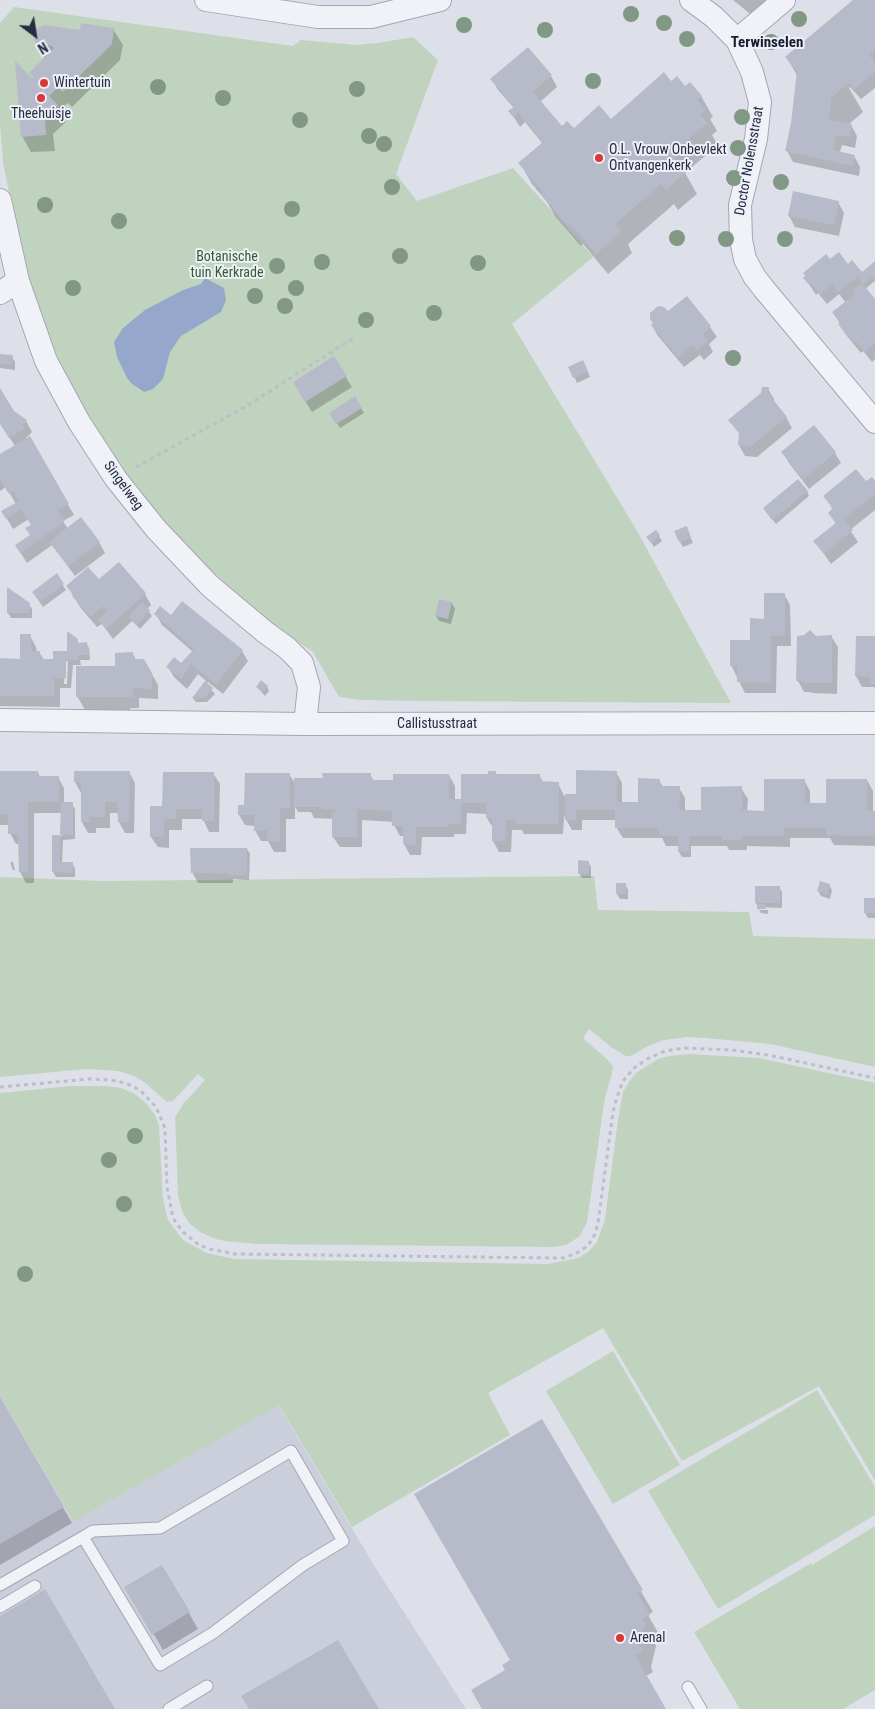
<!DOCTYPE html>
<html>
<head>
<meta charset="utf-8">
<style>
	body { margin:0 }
	#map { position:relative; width:875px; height:1709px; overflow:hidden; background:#dee0e9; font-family:"Roboto Condensed",sans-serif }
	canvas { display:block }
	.north { position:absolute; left:10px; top:10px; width:50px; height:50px; -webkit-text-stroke:4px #edf0f6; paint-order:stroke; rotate:149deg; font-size:14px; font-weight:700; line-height:20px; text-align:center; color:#262b41 }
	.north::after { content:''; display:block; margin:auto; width:18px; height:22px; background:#262b41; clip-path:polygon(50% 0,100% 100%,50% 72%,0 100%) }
</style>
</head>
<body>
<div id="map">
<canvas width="875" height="1709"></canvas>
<div class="north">N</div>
</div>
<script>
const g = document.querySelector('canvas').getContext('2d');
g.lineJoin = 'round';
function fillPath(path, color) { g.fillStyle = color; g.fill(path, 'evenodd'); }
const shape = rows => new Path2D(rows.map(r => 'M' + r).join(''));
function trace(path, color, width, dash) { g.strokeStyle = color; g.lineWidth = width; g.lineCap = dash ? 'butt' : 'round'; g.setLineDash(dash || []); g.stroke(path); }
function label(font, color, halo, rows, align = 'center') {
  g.font = font + ' "Roboto Condensed",sans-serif'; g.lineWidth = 4; g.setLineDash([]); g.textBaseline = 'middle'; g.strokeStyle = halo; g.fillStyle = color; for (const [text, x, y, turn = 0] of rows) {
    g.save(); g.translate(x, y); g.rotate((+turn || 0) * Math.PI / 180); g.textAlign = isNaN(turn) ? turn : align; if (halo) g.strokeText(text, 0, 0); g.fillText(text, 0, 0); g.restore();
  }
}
fillPath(shape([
	[0,1329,276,1401,375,1567,466,1709,0,1709]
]), '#cbcfdb');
fillPath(shape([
	[14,7,293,46,301,40,356,45,378,43,413,37,438,60,396,174,417,201,513,168,593,257,512,324,636,529,731,703,419,701,360,700,339,697,313,652,275,626,240,597,173,534,110,453,75,395,50,340,29,283,19,243,3,162,0,126,0,23],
	[594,876,598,910,749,912,753,936,875,939,875,1067,770,1044,705,1038,688,1037,664,1040,648,1046,631,1056,626,1056,611,1047,589,1029,583,1038,610,1062,613,1067,612,1074,605,1097,587,1222,580,1236,566,1245,554,1247,257,1244,225,1241,216,1239,200,1232,189,1223,182,1211,178,1195,175,1117,184,1103,205,1080,198,1074,173,1101,167,1102,143,1081,134,1076,118,1071,87,1069,0,1077,0,877,101,881],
	[689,1054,759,1058,875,1083,875,1480,819,1386,682,1461,603,1328,488,1393,510,1435,352,1527,279,1405,74,1521,0,1396,0,1093,69,1086,106,1086,121,1088,135,1094,146,1103,155,1115,159,1125,163,1199,168,1220,183,1240,207,1253,234,1259,548,1264,578,1258,588,1252,597,1242,605,1219,618,1120,623,1092,629,1082,636,1073,658,1059,669,1056],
	[613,1351,680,1465,613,1504,546,1391],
	[817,1390,875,1487,875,1515,718,1609,648,1491],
	[875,1526,875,1690,843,1709,740,1709,694,1632,811,1563,812,1565]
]), '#c0d3be');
fillPath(shape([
	[205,278,224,288,226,300,221,312,181,336,170,352,163,379,153,389,144,392,131,383,127,378,117,357,114,342,123,328,145,310,183,290,201,284]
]), '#95a8cc');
fillPath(shape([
	[733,0,773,0,754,17],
	[855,0,875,0,875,88,861,99,850,87,849,88,863,112,848,125,851,125,857,136,855,148,842,145,840,152,854,156,860,167,859,176,793,162,787,151,793,123,798,77,787,58],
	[113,29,123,45,120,60,72,107,68,103,59,110,66,122,53,134,55,151,31,152,22,136,32,80,34,78,31,73,45,58,35,40,81,31],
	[551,76,557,87,540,102,562,128,573,130,611,121,671,83,701,96,713,117,710,119,717,131,712,135,718,145,685,173,697,194,678,210,674,204,628,244,632,253,608,274,583,244,581,246,555,216,547,202,532,184,520,163,543,144,525,122,520,127,510,111,514,108,498,90,492,79],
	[838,202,844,213,839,236,795,227,789,216],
	[830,261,848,266,862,274,875,263,875,281,865,289,875,301,875,359,872,362,863,351,861,353,846,335,834,313,846,303,839,294,827,304,818,293,816,295,805,278],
	[668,313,710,327,717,337,709,344,713,352,704,360,700,355,684,367,658,336,652,326],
	[0,356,12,357,15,362,15,370,0,368],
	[570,367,586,367,590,377,577,383],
	[345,376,352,387,312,412,300,393],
	[768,389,774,399,774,402,786,417,792,428,757,457,745,456,739,445,740,435,730,420],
	[0,391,13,411,26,421,32,432,24,440,29,438,74,515,63,521,68,529,99,542,105,553,75,576,52,545,27,563,16,546,32,536,32,525,29,519,13,529,3,512,16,504,6,487,0,491,0,455,15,446,0,423],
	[355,398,364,413,340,428,331,413],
	[783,453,835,453,841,463,809,489,789,463],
	[866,483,875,483,875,510,850,530,858,542,831,564,815,541,836,524,829,513,833,510,825,496],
	[807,491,809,496,776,524,767,513],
	[656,531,662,541,654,547,651,542],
	[689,533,693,543,683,547,680,542],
	[119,564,145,594,151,605,147,609,152,616,140,629,132,621,113,639,102,624,97,627,80,607,68,587,99,581],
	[56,575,66,590,43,607,36,597],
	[8,589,29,604,32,609,32,618,11,618,8,613],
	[784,594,790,605,791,646,777,646,776,693,745,693,731,665,752,641],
	[440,601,452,603,455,609,451,624,439,621,436,616],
	[156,614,171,617,242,651,248,661,223,694,208,682,206,684,215,694,207,702,196,702,193,698,206,681,198,674,187,689,174,677,168,667,181,665,193,652,162,625],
	[30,636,36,647,37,652,39,652,44,660,54,660,67,652,77,640,79,644,86,643,89,648,90,660,80,660,81,665,73,665,71,688,60,688,60,707,0,706,0,660,22,660],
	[65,661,68,661,67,684,64,684],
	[831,636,838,647,837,694,812,693,811,692,804,692,798,681,816,637],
	[857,637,875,637,875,689,874,687,862,687,856,676],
	[133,654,136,660,144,660,158,685,158,699,139,698,139,708,130,708,130,725,94,725,77,696,116,671],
	[267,686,269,691,265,696,257,687],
	[0,772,38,772,40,777,58,777,64,788,64,804,72,804,75,809,75,839,63,840,62,863,72,863,75,868,75,877,56,877,53,872,53,836,62,836,62,813,34,813,34,883,26,883,20,872,20,844,16,844,10,833,10,825,0,825],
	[129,772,135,783,134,833,125,833,119,822,119,813,110,813,110,828,96,828,96,833,88,833,82,822,81,793,75,782],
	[495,772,497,775,539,775,543,782,558,783,564,796,577,796,616,772,622,783,622,803,639,803,659,780,663,787,679,788,685,798,685,811,702,811,741,788,748,799,747,812,765,812,804,780,810,791,810,804,828,804,867,780,873,791,873,812,875,812,875,846,834,845,830,838,790,838,790,847,747,846,747,850,729,850,727,846,691,846,691,857,682,857,679,852,679,846,666,846,662,838,623,838,616,827,616,820,582,820,582,830,572,830,564,816,563,834,524,834,522,830,512,830,511,852,499,852,493,841,493,828,487,818,487,814,467,813,466,834,454,834,454,837,422,837,421,855,410,855,404,844,404,836,400,836,394,825,394,822,362,820,362,847,340,847,333,837,333,819,314,818,311,812,298,812,295,806,295,819,286,819,286,852,274,852,268,841,261,841,255,830,255,826,245,825,239,815,246,807,289,774,296,785,324,779,370,775,374,781,394,781,449,775,455,786,455,800,462,800,489,775],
	[213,773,220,784,219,832,209,832,203,819,182,819,182,830,169,830,169,848,158,847,151,837,164,807],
	[247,849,250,854,249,880,233,879,233,883,198,883,192,872],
	[10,862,13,862,15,870,13,870],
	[588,862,591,867,591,878,582,878,579,873],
	[625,884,628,890,628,899,620,899,617,894],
	[829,885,832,890,830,899,821,896,818,891],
	[779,887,782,892,782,908,759,907,759,910,756,903],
	[865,899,875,899,875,918,868,918,865,913],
	[759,910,768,910,768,914,761,913],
	[0,1400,72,1523,0,1565],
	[542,1421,653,1612,648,1615,660,1636,653,1640,656,1646,651,1667,653,1672,646,1676,665,1709,484,1709,512,1660],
	[162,1566,198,1629,163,1650,126,1587]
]), '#0003');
fillPath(shape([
	[853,0,875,0,875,50,869,55,875,63,875,72,854,89,848,83,831,98,829,120,852,124,849,137,836,135,833,150,855,155,853,166,785,151,791,123,797,71,785,57],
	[81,23,114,28,112,44,63,92,58,87,49,96,58,105,45,118,46,135,21,137,15,61,32,78,34,77,29,73,54,48,50,45,43,47,36,44,33,37,35,29,44,25,80,30],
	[528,47,552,75,533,92,562,126,567,121,574,128,599,105,611,119,664,72,671,81,677,76,685,86,690,82,702,96,697,100,706,109,700,115,707,123,671,154,686,172,666,190,661,184,615,224,621,231,596,254,570,224,568,226,541,194,544,193,518,163,543,142,518,112,513,117,508,111,514,107,490,79],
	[793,191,839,201,834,225,788,216],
	[839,252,848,264,852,260,862,272,875,261,875,280,872,277,863,284,875,299,875,343,865,352,856,341,854,343,846,334,838,324,840,323,832,312,855,294,852,291,862,283,857,277,838,292,832,284,820,294,811,283,809,285,803,278,805,276,803,273,826,254,830,259],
	[687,296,711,326,703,334,708,341,697,350,693,345,678,357,651,325,653,323,650,319,650,313,658,306,664,307,668,311],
	[0,354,13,355,12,365,0,364],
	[334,356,347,376,305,402,293,382],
	[583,360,588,371,573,378,568,367],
	[762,387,769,387,768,393,787,417,751,446,738,445,739,433,728,420,761,393],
	[0,388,14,411,27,420,22,425,25,428,9,438,0,424],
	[355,396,362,408,336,424,329,413],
	[814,425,836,452,803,479,781,452],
	[30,436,69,504,57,510,65,521,20,553,15,545,30,535,25,528,31,525,21,509,6,519,1,511,19,501,13,491,9,494,0,479,0,454],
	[856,469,866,481,872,477,875,481,875,494,844,519,853,530,824,554,813,541,836,523,828,513,833,508,823,496],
	[798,479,808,491,772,520,763,508],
	[81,517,100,542,68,566,49,542],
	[687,526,691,538,679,542,674,531],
	[656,530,660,535,651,543,646,537],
	[119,562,146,593,106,629,98,620,107,611,103,606,91,617,72,596,74,595,66,586,88,567,99,579],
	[57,573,64,584,40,602,32,592],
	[7,587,30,603,30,613,7,613],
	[764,593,785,593,785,635,771,636,771,683,737,682,737,666,730,666,730,640,750,640,750,618,764,619],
	[439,599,452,602,448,619,435,616],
	[182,601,243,650,216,684,191,664,181,679,166,667,174,657,181,663,194,649,154,614,160,606,171,615],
	[142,603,150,610,137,625,129,617],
	[810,630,816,636,832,635,832,683,804,683,805,681,796,681,797,636,804,635],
	[67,631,78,639,78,643,87,642,88,655,78,655,78,660,66,660,66,678,54,678,54,696,0,696,0,658,20,659,20,634,31,634,31,651,40,651,40,659,53,659,53,651,67,651],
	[856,636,875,636,875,684,871,684,870,677,855,676],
	[133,652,133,659,144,659,152,673,152,689,133,687,133,697,76,697,76,666,115,666,115,653],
	[261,680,268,686,262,692,256,687],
	[205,681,213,688,204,698,192,698],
	[576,770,617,771,617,802,638,802,638,778,660,779,659,786,680,786,679,810,701,810,701,787,742,786,742,810,764,811,764,779,805,779,805,803,826,803,826,779,867,779,867,811,875,811,875,836,826,835,826,828,784,828,784,836,742,836,741,840,722,840,722,836,689,836,689,852,678,852,678,836,659,835,659,828,615,828,615,810,576,810,576,820,565,820,565,794,576,794],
	[0,771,38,771,38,776,59,776,59,802,28,802,28,872,19,872,18,834,8,834,8,814,0,814],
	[74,771,130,771,129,822,118,822,117,802,105,802,105,817,90,817,90,822,81,822,81,782,74,782],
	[488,771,496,771,496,774,540,774,540,781,559,782,558,824,516,824,516,820,506,820,506,841,492,841,492,818,486,818,486,803,461,803,461,824,448,824,448,827,416,827,416,845,403,844,403,826,392,826,392,811,357,809,357,837,332,837,332,812,337,813,337,810,322,809,322,807,294,807,294,778,323,778,322,773,371,773,371,780,393,780,393,774,449,774,449,799,461,799,461,774,488,774],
	[163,772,214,772,214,821,202,821,202,809,176,809,176,819,164,819,164,837,150,837,150,806,162,806],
	[245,773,290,773,290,808,280,808,280,842,267,841,267,830,254,831,254,815,238,815,238,805,244,805],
	[61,802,73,802,73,835,60,835],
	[52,835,60,835,60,862,73,862,72,873,52,872],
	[190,848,247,848,247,875,228,875,228,873,191,873],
	[578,860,589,861,588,874,578,874],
	[820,881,830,884,827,894,817,891],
	[616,883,626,883,626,894,616,894],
	[755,886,780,886,780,903,755,903],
	[864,898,875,898,875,913,864,913],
	[757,904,766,904,766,909,757,909],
	[0,1397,64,1507,0,1544],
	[542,1419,643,1590,637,1593,650,1615,642,1619,645,1624,639,1645,643,1651,635,1655,666,1709,482,1709,471,1690,505,1670,502,1665,510,1660,414,1494],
	[162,1565,190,1612,152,1635,124,1587],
	[45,1589,115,1709,0,1709,0,1616],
	[338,1640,379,1709,249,1709,241,1696]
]), '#b7bbc9');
const service = shape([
	[0,1585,83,1537,93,1531,160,1528,291,1451,343,1541,303,1565,213,1633,160,1665,83,1537],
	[0,1607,35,1586],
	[688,1687,701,1709],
	[169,1709,207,1686]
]);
const minor = shape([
	[206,0,318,17,371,17,440,0],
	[691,0,714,17,737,40,752,72,760,102,756,139,740,205,741,240,745,259,754,276,764,289,875,422],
	[737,40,784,0],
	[0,200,18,281,46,361,79,422,116,479,156,529,210,586,265,632,287,648,302,663,309,687,305,724],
	[0,293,18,281],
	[0,720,305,724,875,723]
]);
trace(service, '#a3a6b3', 13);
trace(minor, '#a3a6b3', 24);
trace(shape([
	[136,467,245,407,355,337],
	[0,1087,89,1079,111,1080,125,1083,140,1090,156,1107,165,1128,167,1187,173,1218,183,1232,199,1245,210,1249,235,1254,555,1258,564,1258,581,1251,589,1244,595,1234,598,1223,613,1112,617,1097,623,1081,634,1068,647,1059,665,1051,684,1048,732,1050,768,1055,875,1078]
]), '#bcbec8', 3, [4, 4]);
trace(service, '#f1f2f7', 11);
trace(minor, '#f1f2f7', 22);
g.fillStyle = '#809884';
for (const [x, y] of [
	[631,14],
	[799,19],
	[664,23],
	[464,25],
	[545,30],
	[687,39],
	[771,42],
	[593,81],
	[158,87],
	[357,89],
	[223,98],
	[742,117],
	[300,120],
	[369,136],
	[384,144],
	[738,148],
	[734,178],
	[781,182],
	[392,187],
	[45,205],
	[292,209],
	[119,221],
	[677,238],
	[726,239],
	[785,239],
	[400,256],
	[322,262],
	[478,263],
	[277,266],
	[73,288],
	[296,288],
	[255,296],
	[285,306],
	[434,313],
	[366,320],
	[733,358],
	[135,1136],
	[109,1160],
	[124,1204],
	[25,1274]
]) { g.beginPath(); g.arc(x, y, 8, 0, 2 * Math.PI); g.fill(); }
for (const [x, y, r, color] of [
	[44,83,5,"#d93838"],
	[41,98,5,"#d93838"],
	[599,158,5,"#d93838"],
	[620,1638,5,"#d93838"]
]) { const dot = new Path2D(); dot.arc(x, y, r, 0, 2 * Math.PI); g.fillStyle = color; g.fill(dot); trace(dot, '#edf0f6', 2); }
label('14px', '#262b41', '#edf0f6', [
	["Wintertuin",54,83],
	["Theehuisje",41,114,"center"],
	["O.L. Vrouw Onbevlekt",609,150],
	["Ontvangenkerk",609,166],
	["Arenal",630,1638]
], 'left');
label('14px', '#262b41', '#edf0f6', [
	["Doctor Nolensstraat",750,161,-80],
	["Singelweg",123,486,54],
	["Callistusstraat",437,724]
]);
label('14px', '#345d32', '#edf0f6', [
	["Botanische",227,257],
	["tuin Kerkrade",227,273]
]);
label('bold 15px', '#181d31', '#edf0f6', [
	["Terwinselen",767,43]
]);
</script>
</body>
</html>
